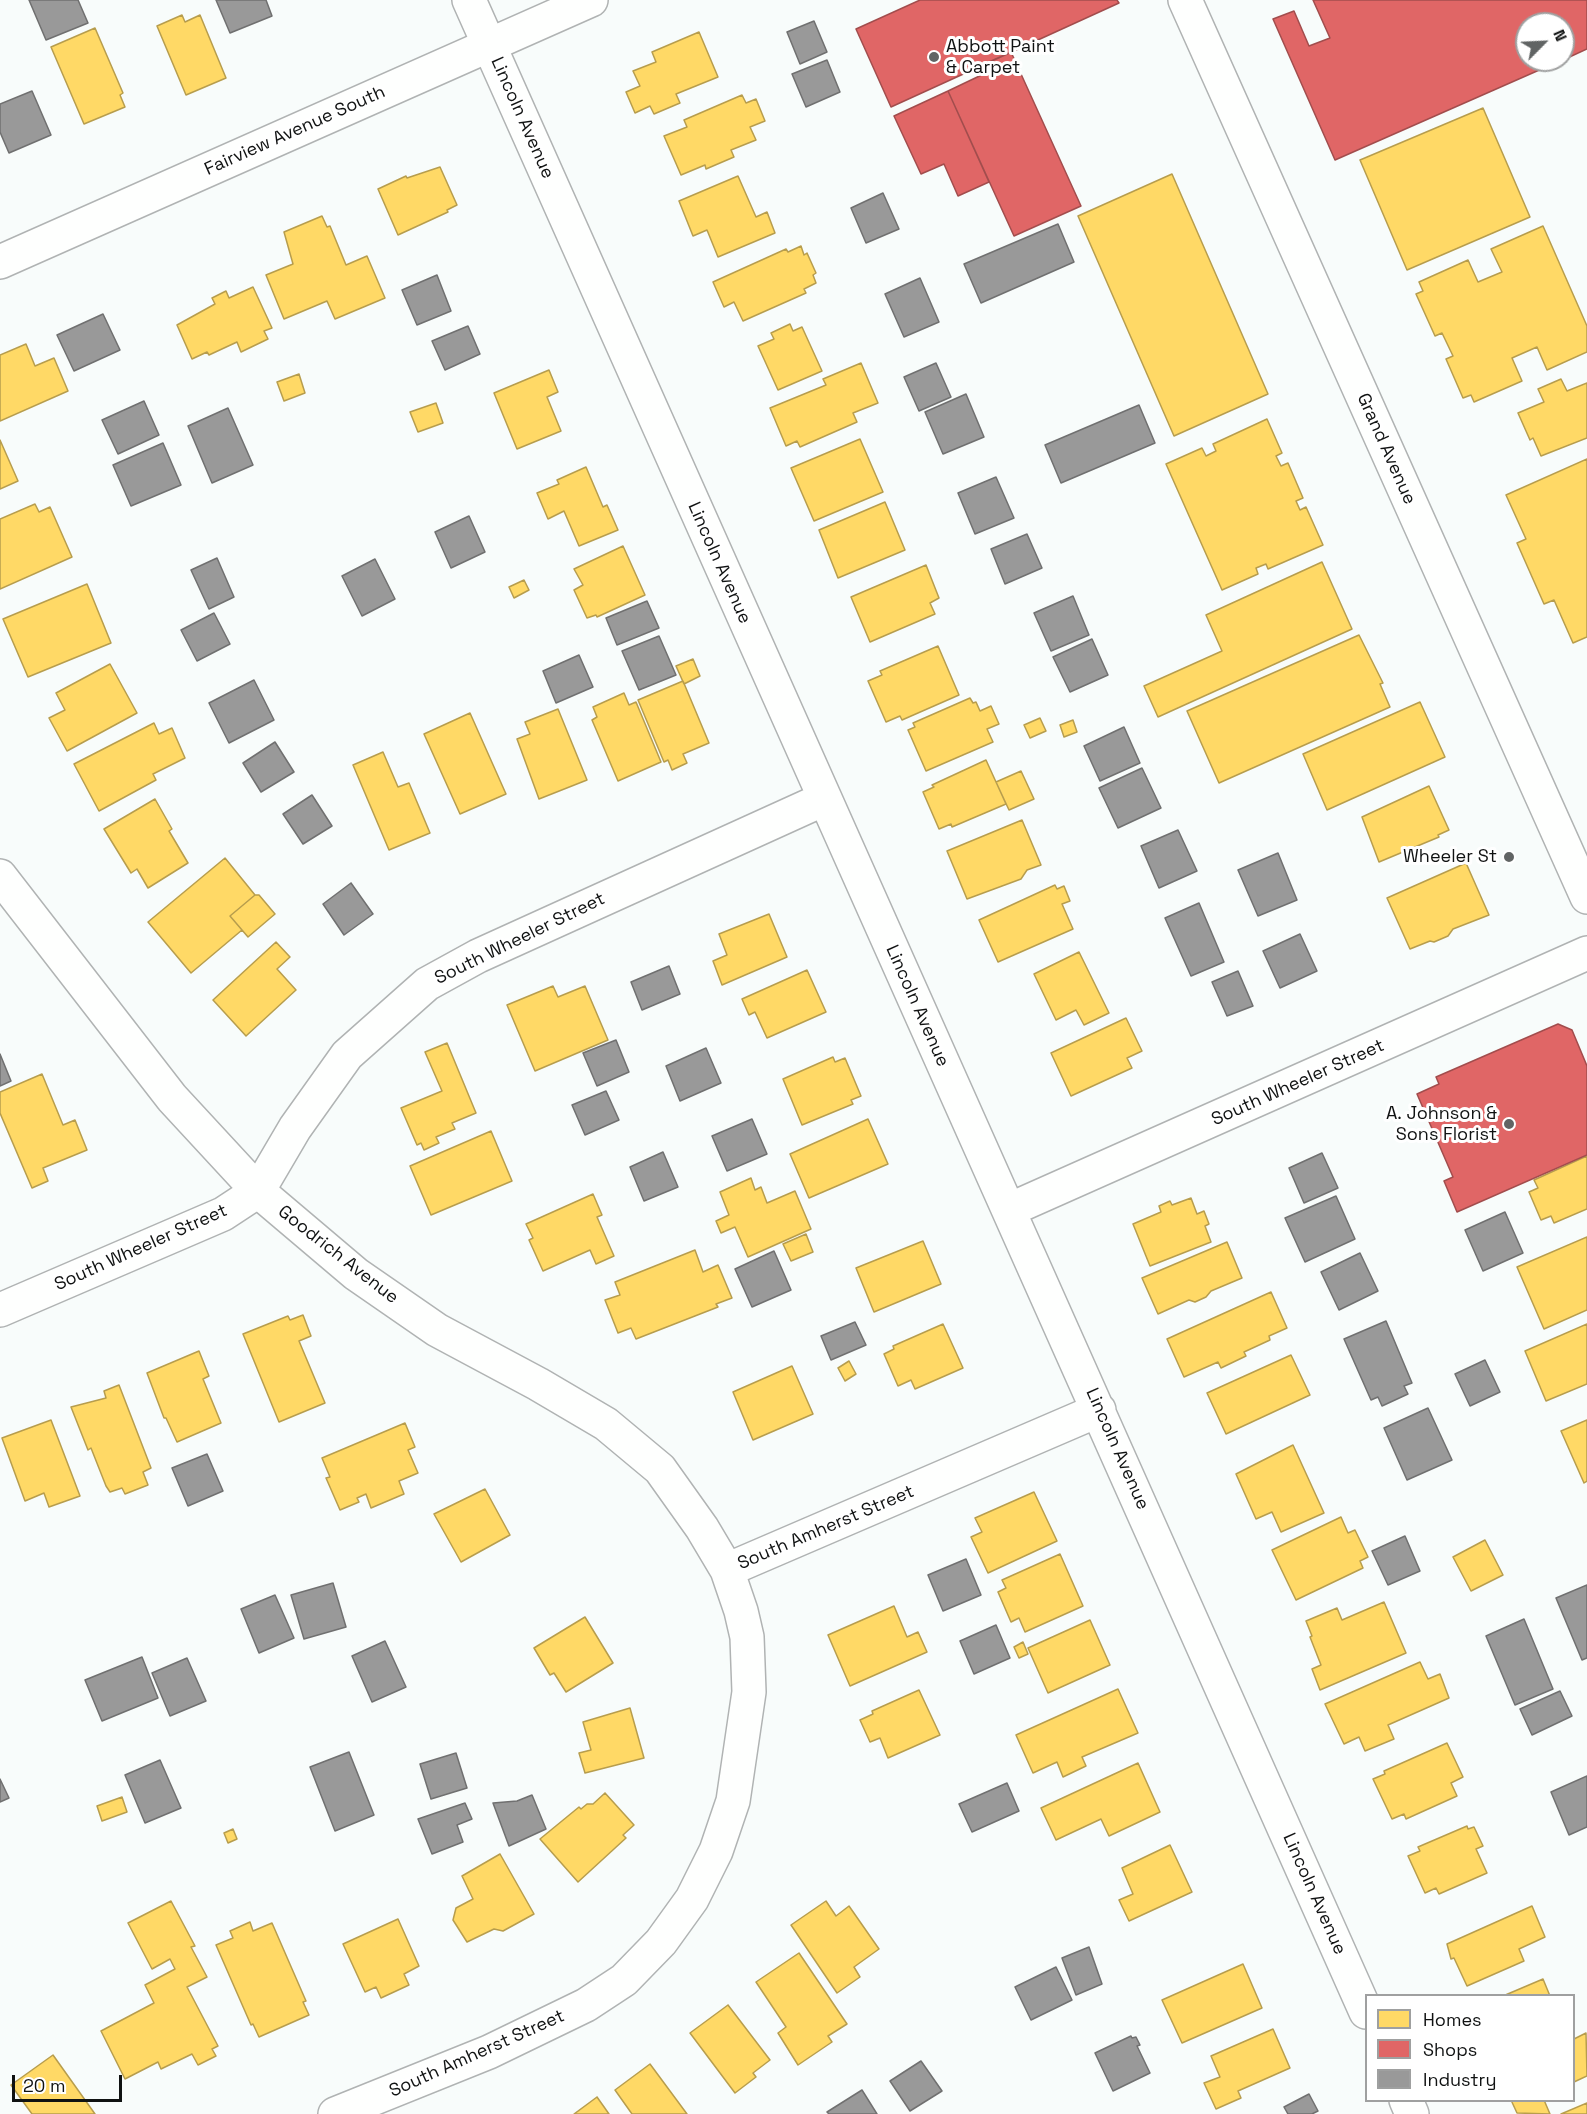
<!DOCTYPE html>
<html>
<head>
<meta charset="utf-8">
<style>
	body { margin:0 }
	#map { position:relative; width:1587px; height:2114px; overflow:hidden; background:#f8fcfb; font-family:"Space Grotesk",sans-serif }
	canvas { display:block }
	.legend { position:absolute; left:1365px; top:1994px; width:210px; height:108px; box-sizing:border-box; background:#fff; border:2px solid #9fa0a0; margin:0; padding:8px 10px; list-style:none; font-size:18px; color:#101212 }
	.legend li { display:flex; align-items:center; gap:12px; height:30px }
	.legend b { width:30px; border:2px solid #9fa0a0 }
	.north { position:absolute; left:1515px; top:12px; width:60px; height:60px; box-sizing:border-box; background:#fff; border:2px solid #9fa0a0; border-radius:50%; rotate:66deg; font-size:16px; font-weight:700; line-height:24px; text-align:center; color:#101212 }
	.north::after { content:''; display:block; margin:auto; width:21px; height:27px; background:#616464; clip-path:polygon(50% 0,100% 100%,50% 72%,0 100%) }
	.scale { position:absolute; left:12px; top:2075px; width:110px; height:27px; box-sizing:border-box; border:3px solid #101212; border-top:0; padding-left:8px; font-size:18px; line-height:21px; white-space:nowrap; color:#101212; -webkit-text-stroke:4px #fff; paint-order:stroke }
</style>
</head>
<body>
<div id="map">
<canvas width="1587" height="2114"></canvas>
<ul class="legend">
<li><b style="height:16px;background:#ffd966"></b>Homes</li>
<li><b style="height:16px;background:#e06666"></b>Shops</li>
<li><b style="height:16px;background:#999"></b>Industry</li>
</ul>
<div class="north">N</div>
<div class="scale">20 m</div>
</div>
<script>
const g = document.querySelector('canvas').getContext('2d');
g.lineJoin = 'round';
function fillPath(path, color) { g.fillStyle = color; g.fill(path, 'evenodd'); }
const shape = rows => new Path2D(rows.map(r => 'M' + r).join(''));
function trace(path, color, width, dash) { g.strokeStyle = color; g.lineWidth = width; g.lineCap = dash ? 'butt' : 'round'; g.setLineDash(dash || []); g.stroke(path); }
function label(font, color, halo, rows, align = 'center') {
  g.font = font + ' "Space Grotesk",sans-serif'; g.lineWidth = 6; g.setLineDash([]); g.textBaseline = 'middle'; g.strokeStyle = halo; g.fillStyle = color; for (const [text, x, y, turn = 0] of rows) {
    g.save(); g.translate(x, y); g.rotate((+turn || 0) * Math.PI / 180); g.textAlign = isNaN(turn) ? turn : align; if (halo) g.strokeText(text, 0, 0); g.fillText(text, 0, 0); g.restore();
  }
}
const homes = shape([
	[182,15,185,22,200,15,226,78,186,95,157,26,182,15],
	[95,28,123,93,120,95,125,107,84,124,51,47,95,28],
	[699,32,718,77,676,94,680,103,654,114,650,106,635,113,626,92,640,86,633,71,656,62,652,52,699,32],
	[742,95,746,103,756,99,765,121,750,127,756,140,731,150,734,157,706,169,705,165,681,175,664,136,687,127,684,120,742,95],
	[1483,108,1530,217,1407,270,1360,160,1483,108],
	[440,167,457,205,447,210,448,212,398,235,378,189,406,176,407,178,440,167],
	[1172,174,1268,394,1174,436,1078,216,1172,174],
	[738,176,756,217,767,212,775,233,718,257,707,230,693,236,679,201,738,176],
	[322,216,327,227,330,226,346,265,367,256,385,298,335,319,327,301,284,319,266,275,293,264,284,232,322,216],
	[1543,226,1587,326,1587,352,1547,370,1537,347,1512,358,1522,381,1474,402,1471,395,1463,398,1446,359,1453,356,1442,333,1435,336,1416,294,1423,291,1419,282,1468,260,1478,282,1502,272,1491,249,1543,226],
	[801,246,804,255,807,253,816,273,813,275,816,283,804,289,806,293,743,321,734,302,724,307,713,282,786,249,788,252,801,246],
	[253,287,272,328,264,331,268,339,241,352,237,342,209,355,207,352,192,359,177,325,215,304,212,298,226,291,229,298,253,287],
	[790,324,793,331,802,327,822,371,778,390,758,346,774,339,771,333,790,324],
	[26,344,35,366,54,358,68,391,0,421,0,355,26,344],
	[861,363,878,403,853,413,857,422,800,447,797,441,786,446,770,408,826,385,823,379,861,363],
	[549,370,558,392,547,397,561,431,517,449,494,393,549,370],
	[299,374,305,393,284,401,277,382,299,374],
	[1561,379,1567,391,1587,383,1587,438,1541,456,1533,438,1530,440,1518,413,1544,402,1538,389,1561,379],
	[436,403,443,423,418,432,410,412,436,403],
	[1267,419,1282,453,1276,456,1281,466,1288,463,1303,498,1296,501,1300,510,1306,507,1323,545,1268,569,1266,564,1256,568,1258,574,1222,590,1166,464,1202,448,1206,456,1216,451,1213,444,1267,419],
	[860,439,883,492,814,521,791,468,860,439],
	[0,440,18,481,0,489,0,440],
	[1587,459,1587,637,1573,643,1554,600,1544,604,1517,543,1526,539,1506,495,1587,459],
	[586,467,603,507,607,505,618,530,579,546,564,511,548,519,537,493,559,484,557,480,586,467],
	[885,502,905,550,838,578,819,530,885,502],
	[35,504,39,512,50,507,72,557,0,589,0,519,35,504],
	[623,546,645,595,597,617,596,615,587,618,574,590,583,585,574,569,623,546],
	[1322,562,1352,629,1158,717,1144,686,1222,651,1206,615,1322,562],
	[926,565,939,598,930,603,935,614,870,642,851,597,926,565],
	[524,580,529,590,514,598,509,587,524,580],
	[87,584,111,643,28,677,3,619,87,584],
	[1359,635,1383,683,1380,684,1390,707,1219,783,1187,711,1359,635],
	[938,646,959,695,902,720,900,716,886,722,868,681,882,675,880,671,938,646],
	[693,659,700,676,684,684,676,666,693,659],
	[110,664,137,713,67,751,49,718,65,710,56,693,110,664],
	[683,681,709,743,683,754,687,763,672,770,668,760,664,762,638,700,683,681],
	[624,693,629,705,636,702,661,762,618,781,592,720,597,717,593,707,624,693],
	[970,698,973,703,976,702,980,711,991,706,999,724,987,729,993,742,926,771,908,730,915,727,913,723,970,698],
	[1420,702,1445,757,1327,810,1303,754,1420,702],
	[558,709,587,780,539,799,517,739,530,734,525,722,558,709],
	[470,713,506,794,460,814,424,734,470,713],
	[1040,718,1046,731,1030,738,1024,725,1040,718],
	[1073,720,1077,732,1064,737,1060,725,1073,720],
	[154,723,159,734,172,728,185,758,153,774,156,780,99,811,74,764,154,723],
	[383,752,398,787,409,783,430,833,389,850,353,765,383,752],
	[986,760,1006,804,952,827,951,824,939,829,923,792,934,787,932,785,986,760],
	[1021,771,1034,799,1009,810,996,782,1021,771],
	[1429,786,1449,830,1438,835,1439,837,1379,862,1362,817,1429,786],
	[155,799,172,829,169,831,188,863,148,888,137,869,131,873,104,829,155,799],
	[1022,820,1041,865,1027,870,1021,879,967,899,947,851,1022,820],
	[225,858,255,895,230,916,242,930,191,973,148,922,225,858],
	[1466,863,1489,915,1453,929,1448,936,1434,942,1430,941,1410,949,1387,898,1466,863],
	[1055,885,1057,889,1064,886,1070,901,1062,904,1073,929,998,962,979,920,1055,885],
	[255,895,259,895,275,914,248,937,230,916,255,895],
	[769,914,787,957,722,985,713,961,727,955,719,934,769,914],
	[276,942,290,957,277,969,296,990,246,1036,213,1000,276,942],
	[1079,952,1109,1013,1084,1025,1076,1010,1056,1020,1034,974,1079,952],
	[807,970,826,1012,767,1038,755,1012,749,1015,742,999,807,970],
	[553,986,558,997,585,986,608,1040,535,1071,507,1005,553,986],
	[1126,1018,1142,1051,1127,1058,1132,1068,1071,1096,1051,1053,1126,1018],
	[447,1043,476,1113,452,1123,455,1129,436,1137,439,1143,424,1150,421,1143,417,1145,401,1108,442,1091,425,1052,447,1043],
	[833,1057,835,1062,845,1058,861,1096,851,1100,853,1104,802,1125,783,1079,833,1057],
	[42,1074,63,1125,75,1120,87,1150,43,1168,48,1181,32,1188,0,1113,0,1092,42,1074],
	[868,1119,888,1164,809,1198,790,1154,868,1119],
	[491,1131,512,1181,431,1215,410,1166,491,1131],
	[1587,1156,1587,1209,1554,1223,1551,1216,1541,1220,1529,1192,1538,1188,1534,1180,1587,1156],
	[751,1178,755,1190,761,1187,767,1203,795,1191,811,1229,748,1257,735,1227,721,1233,716,1221,729,1215,720,1192,751,1178],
	[593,1194,602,1215,597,1217,614,1256,596,1264,590,1250,543,1271,529,1240,533,1238,526,1224,593,1194],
	[1191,1198,1197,1214,1204,1211,1209,1224,1205,1226,1211,1242,1150,1266,1133,1224,1161,1212,1159,1206,1170,1201,1172,1205,1191,1198],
	[806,1234,813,1252,791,1261,783,1244,806,1234],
	[1587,1237,1587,1310,1544,1329,1517,1267,1587,1237],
	[923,1241,941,1284,874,1312,856,1268,923,1241],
	[1227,1242,1242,1278,1211,1291,1206,1297,1195,1302,1189,1300,1158,1314,1142,1278,1227,1242],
	[695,1250,703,1272,718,1265,732,1298,716,1304,718,1307,636,1339,631,1328,618,1333,605,1300,620,1295,615,1282,695,1250],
	[1271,1292,1287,1328,1269,1336,1270,1340,1244,1352,1246,1356,1221,1368,1218,1362,1184,1377,1167,1339,1271,1292],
	[303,1315,311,1336,299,1341,325,1403,279,1422,243,1334,288,1316,290,1320,303,1315],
	[943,1324,963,1368,915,1389,911,1380,898,1386,884,1354,894,1349,893,1346,943,1324],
	[1587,1324,1587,1384,1546,1401,1525,1351,1587,1324],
	[199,1351,209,1376,203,1379,221,1423,177,1442,166,1418,164,1418,147,1373,199,1351],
	[1291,1355,1310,1395,1226,1434,1207,1393,1291,1355],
	[849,1361,856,1374,845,1381,838,1368,849,1361],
	[792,1366,813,1414,753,1440,733,1392,792,1366],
	[119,1385,151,1468,143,1472,148,1485,125,1494,122,1488,110,1492,106,1486,91,1448,88,1450,71,1407,106,1398,104,1391,119,1385],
	[51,1420,80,1496,49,1507,44,1493,25,1501,2,1438,51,1420],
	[1587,1420,1587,1481,1584,1483,1561,1431,1587,1420],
	[405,1423,415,1447,408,1450,418,1473,399,1481,404,1494,371,1508,366,1494,357,1498,359,1502,340,1510,326,1478,330,1477,322,1458,405,1423],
	[1293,1445,1324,1513,1281,1532,1272,1512,1256,1519,1236,1474,1293,1445],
	[485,1489,510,1535,461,1562,434,1514,485,1489],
	[1034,1492,1057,1541,988,1573,971,1537,982,1532,975,1518,1034,1492],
	[1341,1517,1348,1533,1355,1530,1368,1557,1360,1561,1363,1568,1296,1600,1272,1550,1341,1517],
	[1485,1540,1503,1575,1471,1591,1453,1557,1485,1540],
	[1060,1554,1083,1606,1025,1632,1019,1618,1011,1622,998,1592,1006,1588,1002,1580,1060,1554],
	[1384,1602,1406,1653,1320,1690,1312,1669,1321,1665,1310,1637,1312,1636,1306,1621,1337,1608,1342,1620,1384,1602],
	[894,1606,907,1637,918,1632,927,1652,850,1686,828,1635,894,1606],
	[585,1617,613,1663,566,1692,554,1673,550,1675,534,1648,585,1617],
	[1090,1620,1110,1665,1048,1693,1028,1648,1090,1620],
	[1023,1642,1028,1654,1019,1658,1014,1647,1023,1642],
	[1420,1662,1428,1679,1440,1674,1449,1698,1388,1725,1394,1739,1365,1751,1359,1737,1344,1744,1325,1704,1420,1662],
	[1118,1689,1138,1733,1082,1757,1086,1766,1063,1777,1057,1762,1033,1773,1016,1735,1118,1689],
	[919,1690,940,1735,888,1758,880,1738,870,1742,860,1720,873,1714,872,1711,919,1690],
	[630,1708,644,1758,585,1773,579,1753,591,1750,583,1722,630,1708],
	[1447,1743,1463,1777,1451,1783,1457,1796,1406,1819,1404,1814,1392,1819,1373,1779,1385,1774,1384,1771,1447,1743],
	[1138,1763,1160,1812,1109,1836,1101,1819,1056,1840,1041,1808,1138,1763],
	[605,1793,634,1825,623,1835,626,1838,578,1882,540,1839,579,1807,581,1809,587,1804,593,1804,605,1793],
	[122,1797,127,1812,102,1821,97,1806,122,1797],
	[1467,1826,1468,1829,1474,1827,1483,1846,1476,1849,1487,1873,1439,1894,1436,1888,1425,1893,1408,1856,1420,1851,1418,1847,1467,1826],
	[233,1829,237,1839,228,1843,224,1833,233,1829],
	[1170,1845,1192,1892,1129,1921,1119,1900,1133,1894,1122,1868,1170,1845],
	[500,1854,534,1914,503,1931,494,1929,467,1942,453,1920,456,1908,473,1899,462,1876,500,1854],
	[171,1901,195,1946,191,1947,207,1977,187,1987,218,2046,212,2049,216,2056,198,2065,192,2054,161,2069,158,2062,125,2079,101,2031,154,2003,145,1985,175,1969,170,1959,152,1969,128,1923,171,1901],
	[826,1901,836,1916,849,1906,879,1949,854,1967,860,1977,837,1993,791,1925,826,1901],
	[1532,1906,1545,1937,1519,1949,1524,1961,1467,1986,1454,1958,1451,1959,1447,1944,1532,1906],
	[398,1919,419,1966,404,1974,409,1985,381,1998,376,1987,365,1992,343,1944,398,1919],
	[250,1922,253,1931,272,1923,306,2001,303,2002,309,2015,259,2037,253,2024,251,2025,216,1945,233,1938,230,1931,250,1922],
	[799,1953,847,2024,828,2036,832,2042,798,2065,778,2033,786,2027,756,1982,799,1953],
	[1243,1964,1262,2008,1182,2043,1162,2000,1243,1964],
	[1543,1979,1550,1996,1503,1996,1543,1979],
	[728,2005,770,2060,753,2073,756,2077,735,2093,690,2033,728,2005],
	[1273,2029,1290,2068,1238,2091,1241,2098,1216,2109,1204,2083,1220,2077,1211,2056,1273,2029],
	[1586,2033,1587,2076,1574,2082,1574,2039,1586,2033],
	[53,2055,95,2114,32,2114,11,2085,53,2055],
	[650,2064,687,2114,632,2114,615,2090,650,2064],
	[597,2097,609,2114,574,2114,597,2097],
	[1511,2100,1544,2100,1550,2114,1517,2113,1511,2100],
	[1587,2103,1587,2114,1561,2114,1587,2103]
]);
fillPath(homes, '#ffd966');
trace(homes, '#b79d4d', 1.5);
const shops = shape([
	[920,0,1117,0,1119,3,891,107,856,29,920,0],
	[1313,0,1587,0,1587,49,1563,60,1563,24,1527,24,1527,60,1562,60,1335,160,1273,19,1294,11,1309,46,1330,38,1313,0],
	[1011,52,1081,206,1014,236,948,91,992,70,989,62,1011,52],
	[948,91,989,182,958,196,944,164,921,174,894,116,948,91],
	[1558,1024,1572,1030,1587,1066,1587,1155,1457,1212,1444,1181,1453,1177,1417,1094,1439,1084,1436,1077,1558,1024]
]);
fillPath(shops, '#e06666');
trace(shops, '#a24d4d', 1.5);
const industry = shape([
	[29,0,78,0,88,23,46,40,29,0],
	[216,0,266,0,272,16,230,33,216,0],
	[814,21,827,52,800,64,787,32,814,21],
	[827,60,840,92,806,107,792,74,827,60],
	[32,91,51,135,9,153,0,132,0,104,32,91],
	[883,193,899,229,866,243,851,208,883,193],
	[1058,224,1074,262,981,303,964,264,1058,224],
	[437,275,451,311,417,325,402,290,437,275],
	[920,278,939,322,904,337,885,294,920,278],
	[103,314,120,350,74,371,57,335,103,314],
	[468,326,480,354,445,370,432,341,468,326],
	[936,363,951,397,919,411,904,377,936,363],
	[966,394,984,437,943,454,925,412,966,394],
	[144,401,159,435,118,454,102,420,144,401],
	[1139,405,1155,443,1061,483,1045,445,1139,405],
	[228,408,253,465,212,483,188,426,228,408],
	[163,443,181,485,131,506,113,465,163,443],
	[996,477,1014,518,975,534,958,493,996,477],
	[469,516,485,552,451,568,435,532,469,516],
	[1027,534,1042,568,1005,584,991,549,1027,534],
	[217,558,234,597,209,609,191,570,217,558],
	[375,559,395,599,362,616,342,576,375,559],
	[1073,596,1089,635,1051,651,1034,613,1073,596],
	[647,601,659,628,617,645,606,618,647,601],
	[214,613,230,644,197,661,181,630,214,613],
	[659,636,676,675,639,690,622,651,659,636],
	[1092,639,1108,675,1070,692,1053,657,1092,639],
	[579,655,593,687,556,703,543,671,579,655],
	[254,680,274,720,229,743,209,703,254,680],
	[1124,727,1140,763,1100,781,1084,746,1124,727],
	[275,742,294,772,261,792,243,763,275,742],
	[1142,768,1161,808,1118,828,1099,788,1142,768],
	[312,795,332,826,303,844,283,814,312,795],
	[1178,830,1197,871,1159,888,1141,846,1178,830],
	[1278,853,1297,900,1258,916,1238,870,1278,853],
	[351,883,373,914,344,935,323,904,351,883],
	[1199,903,1224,962,1191,976,1165,918,1199,903],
	[1300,934,1317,971,1280,988,1263,951,1300,934],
	[669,966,680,994,642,1010,631,982,669,966],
	[1238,971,1253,1006,1227,1016,1212,982,1238,971],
	[616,1040,629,1072,597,1086,583,1053,616,1040],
	[706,1048,721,1083,680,1101,666,1066,706,1048],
	[0,1054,11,1081,0,1086,0,1054],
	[606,1091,619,1120,585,1135,572,1105,606,1091],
	[752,1119,767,1154,727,1171,712,1136,752,1119],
	[663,1152,678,1187,644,1201,630,1167,663,1152],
	[1322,1153,1338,1188,1304,1203,1289,1168,1322,1153],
	[1336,1196,1355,1239,1305,1262,1285,1218,1336,1196],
	[1505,1212,1523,1253,1483,1271,1465,1230,1505,1212],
	[774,1251,791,1290,752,1307,735,1269,774,1251],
	[1360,1253,1378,1291,1339,1310,1321,1272,1360,1253],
	[1386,1321,1412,1383,1404,1386,1408,1394,1382,1406,1378,1397,1371,1400,1344,1339,1386,1321],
	[855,1322,866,1345,831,1360,821,1336,855,1322],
	[1485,1360,1500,1392,1470,1406,1455,1374,1485,1360],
	[1428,1408,1452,1460,1407,1480,1384,1428,1428,1408],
	[207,1454,223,1491,188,1506,172,1468,207,1454],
	[1405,1536,1420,1571,1388,1585,1372,1551,1405,1536],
	[966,1559,981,1595,943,1611,928,1575,966,1559],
	[333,1583,346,1627,304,1639,291,1595,333,1583],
	[1587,1585,1587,1658,1582,1660,1556,1598,1587,1585],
	[275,1595,294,1638,259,1653,241,1609,275,1595],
	[1524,1619,1553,1689,1515,1705,1486,1636,1524,1619],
	[996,1625,1010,1658,974,1674,960,1641,996,1625],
	[385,1641,406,1687,372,1702,352,1656,385,1641],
	[142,1657,158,1698,102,1721,85,1680,142,1657],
	[187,1658,206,1701,170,1716,152,1673,187,1658],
	[1560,1691,1572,1716,1532,1735,1520,1709,1560,1691],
	[349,1752,374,1815,335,1831,310,1767,349,1752],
	[456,1753,467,1788,431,1799,420,1764,456,1753],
	[160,1760,181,1808,145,1823,125,1775,160,1760],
	[1587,1776,1587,1827,1569,1835,1551,1792,1587,1776],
	[0,1779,9,1798,0,1802,0,1779],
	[1007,1783,1019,1811,972,1832,959,1804,1007,1783],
	[532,1795,546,1829,509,1846,493,1803,517,1801,532,1795],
	[465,1803,472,1819,457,1825,463,1842,432,1854,418,1819,465,1803],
	[1089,1947,1102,1984,1076,1995,1062,1958,1089,1947],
	[1056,1967,1072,2000,1031,2020,1015,1987,1056,1967],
	[1131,2036,1132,2038,1136,2037,1140,2045,1137,2046,1150,2073,1113,2091,1095,2053,1131,2036],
	[921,2061,942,2091,910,2111,890,2081,921,2061],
	[862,2090,877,2114,829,2114,827,2112,862,2090],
	[1309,2094,1318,2111,1312,2114,1288,2114,1284,2107,1309,2094]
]);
fillPath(industry, '#999');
trace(industry, '#707070', 1.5);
const street = shape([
	[469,0,1366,2012],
	[0,876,172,1098,258,1191,356,1274,437,1330,538,1384,606,1424,660,1469,702,1528,727,1570,741,1611,747,1637,749,1692,733,1801,716,1851,692,1899,661,1942,624,1980,586,2005,489,2052,335,2114],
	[1009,1210,1587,953],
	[0,1310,223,1214,258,1191,295,1128,347,1055,427,984,478,956,824,799],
	[727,1570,1099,1410],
	[1406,2100,1412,2114]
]);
const secondary = shape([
	[1185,0,1587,897],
	[0,262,591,0]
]);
trace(street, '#b0b3b3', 36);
trace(secondary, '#b0b3b3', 36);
trace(street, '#fefffe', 33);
trace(secondary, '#fefffe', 33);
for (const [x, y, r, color] of [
	[934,57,6,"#616464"],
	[1509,857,6,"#616464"],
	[1509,1124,6,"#616464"]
]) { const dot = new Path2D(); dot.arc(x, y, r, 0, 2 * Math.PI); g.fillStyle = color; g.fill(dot); trace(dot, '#fff', 2); }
label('18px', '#101212', '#fff', [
	["Abbott Paint",946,47,"left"],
	["& Carpet",946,68,"left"],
	["Wheeler St",1497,857],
	["A. Johnson &",1497,1114],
	["Sons Florist",1497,1135]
], 'right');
label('18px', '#101212', '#fff', [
	["Lincoln Avenue",522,118,66],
	["Fairview Avenue South",295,131,-24],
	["Grand Avenue",1386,449,66],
	["Lincoln Avenue",719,563,66],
	["South Wheeler Street",520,939,-26],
	["Lincoln Avenue",917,1006,66],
	["South Wheeler Street",1298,1083,-24],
	["South Wheeler Street",141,1248,-24],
	["Goodrich Avenue",338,1255,38],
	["Lincoln Avenue",1117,1449,66],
	["South Amherst Street",826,1528,-23],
	["Lincoln Avenue",1314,1894,66],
	["South Amherst Street",477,2054,-24]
]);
</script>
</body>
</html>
